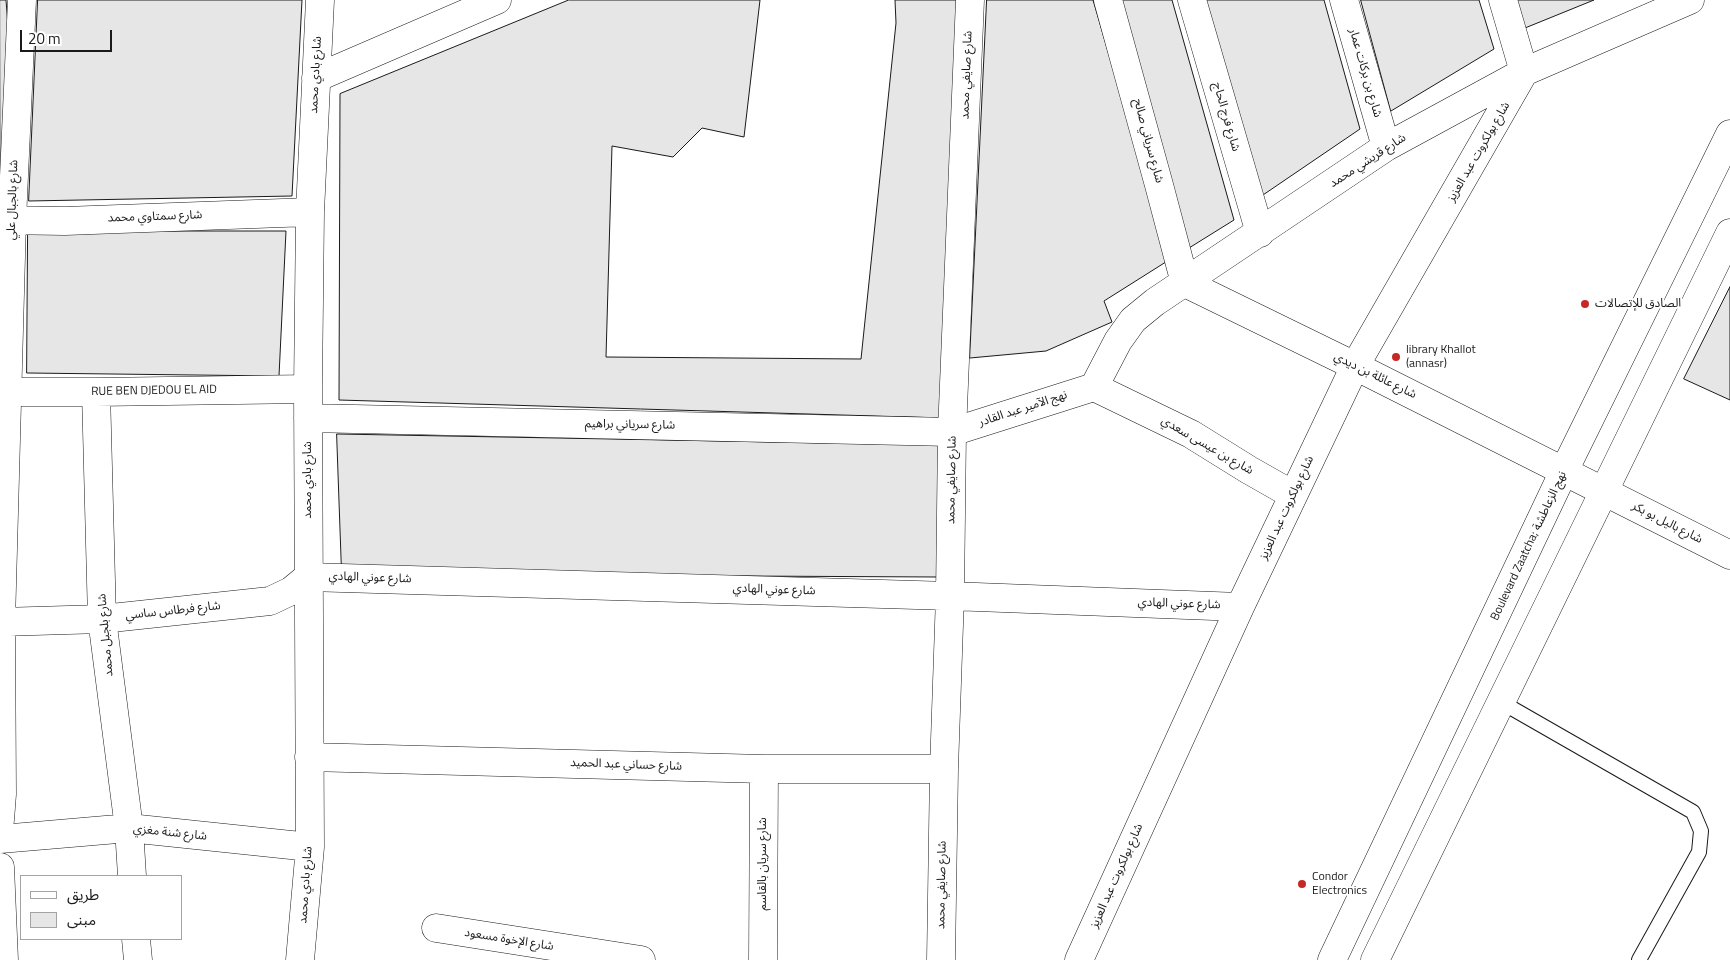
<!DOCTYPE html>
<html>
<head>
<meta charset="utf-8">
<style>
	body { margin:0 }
	#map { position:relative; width:1730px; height:960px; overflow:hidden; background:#fff; font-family:"Titillium Web","Noto Sans Arabic",sans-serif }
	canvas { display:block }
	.legend { position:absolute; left:20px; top:875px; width:162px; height:65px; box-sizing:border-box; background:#fff; border:1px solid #a3a3a3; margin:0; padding:6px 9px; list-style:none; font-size:15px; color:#1a1a1a }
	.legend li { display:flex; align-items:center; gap:10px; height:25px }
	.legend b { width:25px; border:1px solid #a3a3a3 }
	.scale { position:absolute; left:20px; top:30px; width:92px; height:22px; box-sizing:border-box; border:2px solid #1a1a1a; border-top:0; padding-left:6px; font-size:15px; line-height:18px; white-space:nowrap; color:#1a1a1a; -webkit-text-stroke:4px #fff; paint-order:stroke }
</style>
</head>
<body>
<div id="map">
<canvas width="1730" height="960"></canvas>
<ul class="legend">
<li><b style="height:6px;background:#fff"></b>طريق</li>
<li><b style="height:14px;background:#e6e6e6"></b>مبنى</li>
</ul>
<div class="scale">20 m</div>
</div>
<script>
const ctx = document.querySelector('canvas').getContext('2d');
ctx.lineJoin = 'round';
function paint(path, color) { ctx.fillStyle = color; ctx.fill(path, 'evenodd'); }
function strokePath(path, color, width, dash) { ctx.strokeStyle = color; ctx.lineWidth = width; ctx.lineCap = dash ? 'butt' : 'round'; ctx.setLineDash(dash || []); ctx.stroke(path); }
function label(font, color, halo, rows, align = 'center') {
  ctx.font = font + ' "Titillium Web","Noto Sans Arabic",sans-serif'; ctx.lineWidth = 4; ctx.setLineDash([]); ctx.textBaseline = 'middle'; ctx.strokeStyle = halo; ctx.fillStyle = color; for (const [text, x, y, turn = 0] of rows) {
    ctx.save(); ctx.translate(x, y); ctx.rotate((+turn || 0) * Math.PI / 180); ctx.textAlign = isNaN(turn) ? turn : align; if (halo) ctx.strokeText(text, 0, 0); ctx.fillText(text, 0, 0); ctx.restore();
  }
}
const building = new Path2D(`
	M 0,0 L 6,0 L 14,105 L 0,204 Z
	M 38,0 L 302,0 L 292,196 L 29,201 Z
	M 569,0 L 760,0 L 744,137 L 702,128 L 673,157 L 612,146 L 606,357 L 861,359 L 896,23 L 895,0 L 965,0 L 942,418 L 339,400 L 340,94 Z
	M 987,0 L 1093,0 L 1169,260 L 1104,301 L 1112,322 L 1046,351 L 970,358 Z
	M 1119,0 L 1172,0 L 1234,220 L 1189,248 Z
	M 1206,0 L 1324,0 L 1360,129 L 1260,197 Z
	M 1361,0 L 1479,0 L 1494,49 L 1391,111 Z
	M 1517,0 L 1594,0 L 1525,28 Z
	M 28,231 L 286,231 L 279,376 L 27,373 Z
	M 1730,287 L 1730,400 L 1684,379 Z
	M 337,434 L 940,445 L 938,577 L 342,574 Z`);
const lane = new Path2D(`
	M 1501,702 L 1693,812 L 1701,831 L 1699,852 L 1639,960`);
const street = new Path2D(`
	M 1108,0 L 1159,185 L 1185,283 L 1355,366 L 1730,555
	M 1192,0 L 1260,233
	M 1344,0 L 1386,147
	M 316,78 L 497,0
	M 0,220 L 65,221 L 310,212
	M 1094,387 L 1118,341 L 1133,320 L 1155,302 L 1386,147 L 1524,72 L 1690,0
	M 1094,387 L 1191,434 L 1249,470 L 1293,495
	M 0,392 L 96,392 L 308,389
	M 96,392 L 102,619 L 129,828 L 132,876
	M 308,418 L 952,432 L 1094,387
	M 0,622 L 102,619 L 270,601 L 291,591 L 308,577 L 950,596 L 1240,607
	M 309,757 L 764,769 L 944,769
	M 0,820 L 2,794 L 1,622 L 12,220 L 22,0
	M 0,839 L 129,828 L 310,847
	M 0,867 L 4,960
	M 436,928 L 641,960
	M 136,939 L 138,960
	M 300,960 L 310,847 L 308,389 L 310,212 L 320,0
	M 763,960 L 764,769
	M 941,960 L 944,769 L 950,596 L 952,432 L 970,0
	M 1079,960 L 1240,607 L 1355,366 L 1524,72 L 1503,0`);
const primary = new Path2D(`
	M 1332,960 L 1564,471 L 1730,134
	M 1375,960 L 1730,233`);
const markers = [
	[1585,304,5,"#c62828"],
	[1396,357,5,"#c62828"],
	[1302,884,5,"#c62828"]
];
const streetNames = [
	["شارع بن بركات عمار",1365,73,74],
	["شارع بادي محمد",316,75,-87],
	["شارع صايفي محمد",967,75,-88],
	["شارع فرج الحاج",1226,117,74],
	["شارع سرياني صالح",1148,141,75],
	["شارع بولكروت عبد العزيز",1479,152,-60],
	["شارع قريشي محمد",1368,161,-33],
	["شارع بالجبال علي",13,200,-88],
	["شارع سمتاوي محمد",155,217,-2],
	["شارع عائلة بن ديدي",1375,376,26],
	["RUE BEN DJEDOU EL AID",154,391,-1],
	["نهج الآمير عبد القادر",1023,409,-18],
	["شارع سرياني براهيم",630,425,1],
	["شارع بن عيسى سعدي",1207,446,30],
	["شارع بادي محمد",308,480,-90],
	["شارع صايفي محمد",952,480,-89],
	["شارع بولكروت عبد العزيز",1287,508,-65],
	["شارع باليل بو بكر",1667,523,27],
	["Boulevard Zaatcha; نهج الزعاطشة",1529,546,-65],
	["شارع عوني الهادي",370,578,2],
	["شارع عوني الهادي",774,590,2],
	["شارع عوني الهادي",1179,604,2],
	["شارع فرطاس ساسي",173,611,-6],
	["شارع بلجبل محمد",106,635,-95],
	["شارع حساني عبد الحميد",626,765,2],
	["شارع شنة مغزي",170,833,6],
	["شارع سريان بالقاسم",763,864,-90],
	["شارع بولكروت عبد العزيز",1117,876,-66],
	["شارع بادي محمد",306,885,-86],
	["شارع صايفي محمد",942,885,-89],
	["شارع الإخوة مسعود",509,940,9]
];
const poiNames = [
	["الصادق للإتصالات",1595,304],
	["library Khallot",1406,350],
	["(annasr)",1406,364],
	["Condor",1312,877],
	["Electronics",1312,891]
];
paint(building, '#e6e6e6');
strokePath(building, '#1a1a1a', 1);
strokePath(lane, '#1a1a1a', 16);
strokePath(street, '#1a1a1a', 29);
strokePath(primary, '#1a1a1a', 29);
strokePath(lane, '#fff', 14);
strokePath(street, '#fff', 28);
strokePath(primary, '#fff', 28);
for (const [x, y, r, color] of markers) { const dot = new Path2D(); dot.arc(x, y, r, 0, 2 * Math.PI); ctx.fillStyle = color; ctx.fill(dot); strokePath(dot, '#fff', 2); }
label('12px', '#1a1a1a', '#fff', streetNames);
label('12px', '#1a1a1a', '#fff', poiNames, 'left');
</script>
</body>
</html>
